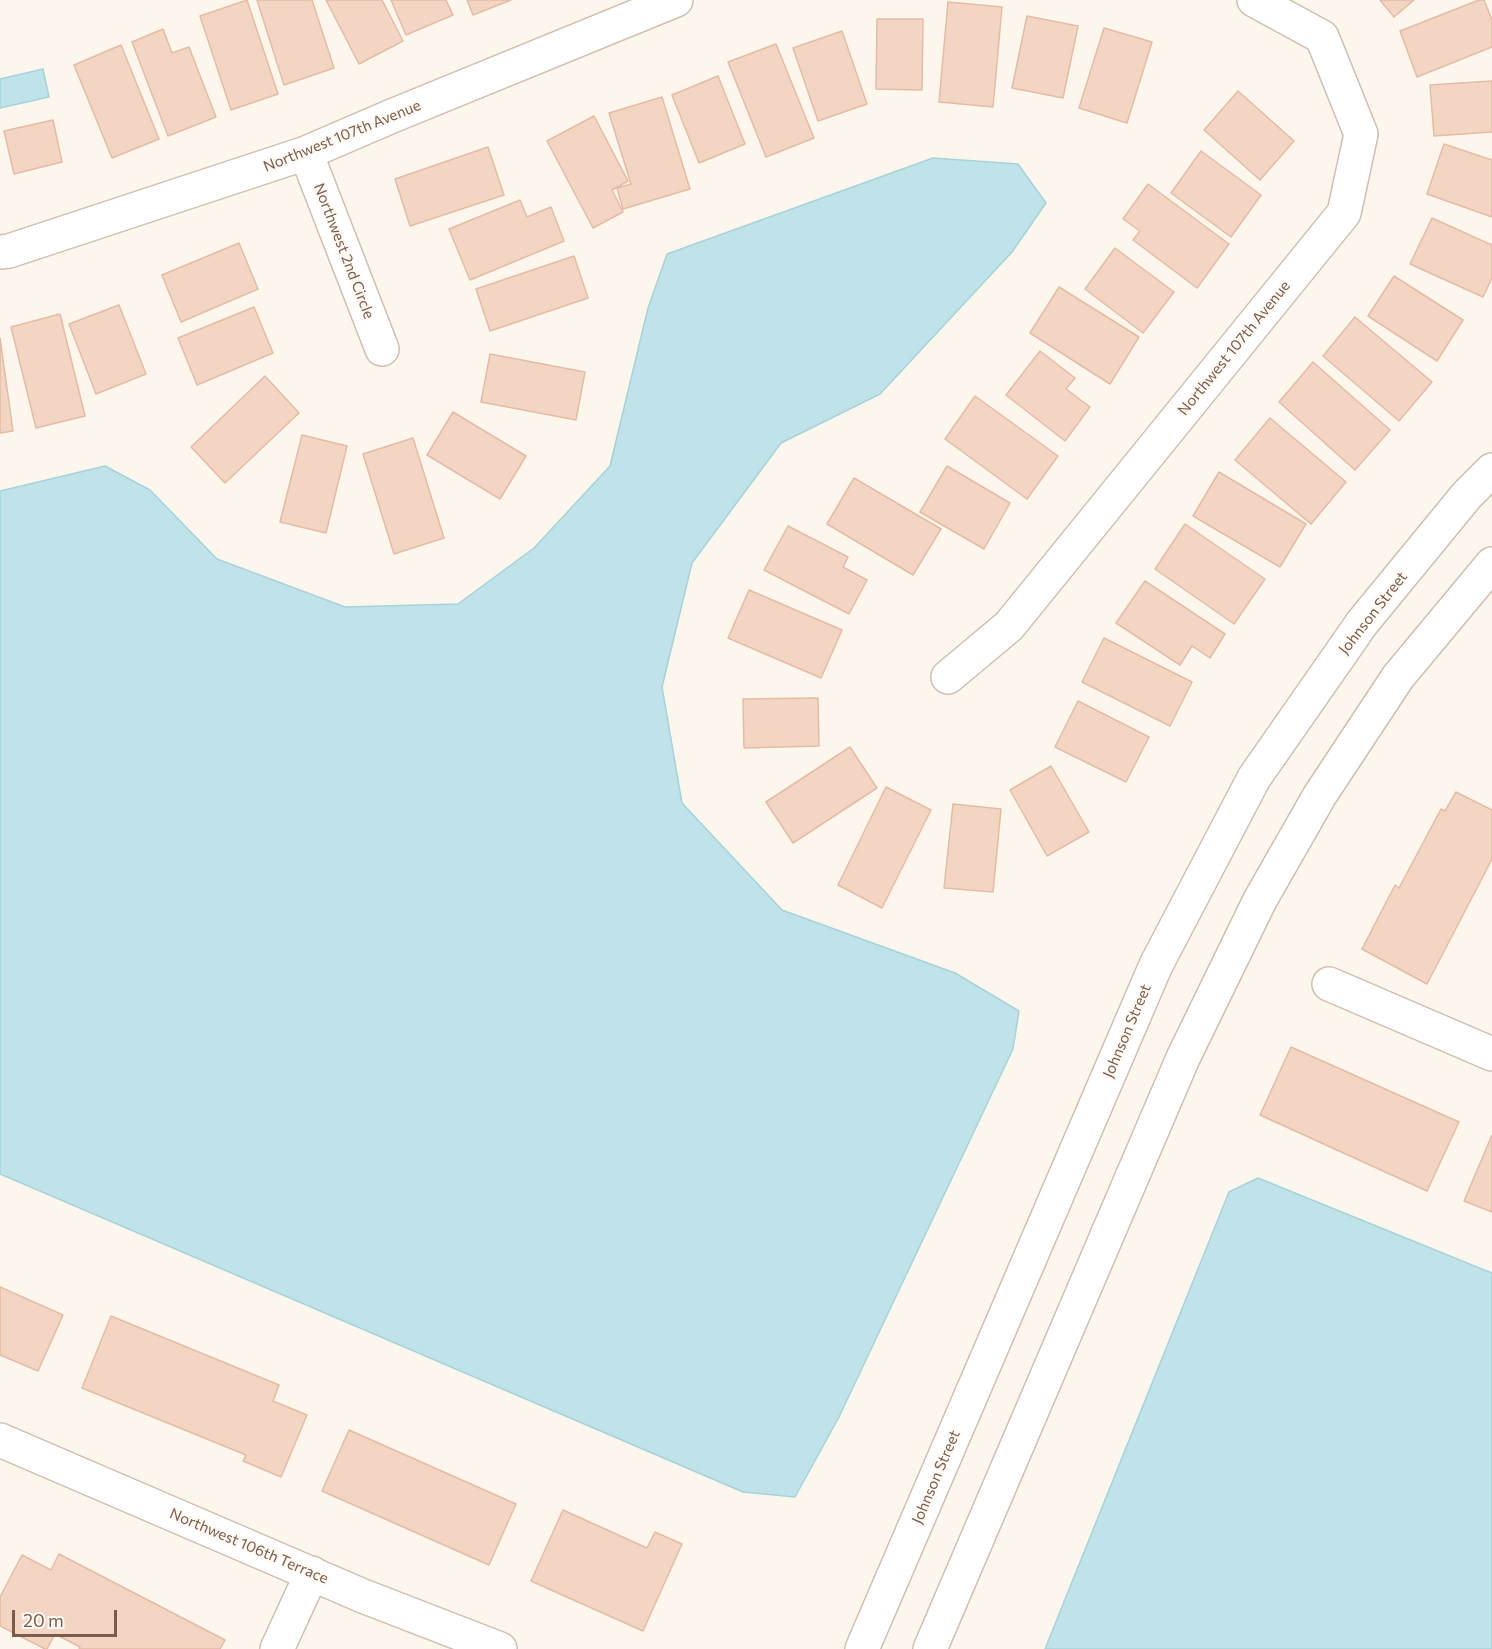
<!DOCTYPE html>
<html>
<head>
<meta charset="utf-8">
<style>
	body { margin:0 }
	#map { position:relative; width:1492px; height:1649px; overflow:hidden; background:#fdf6ec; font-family:Commissioner,sans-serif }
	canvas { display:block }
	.scale { position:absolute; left:12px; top:1610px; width:105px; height:27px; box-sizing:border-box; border:3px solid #7a5c4d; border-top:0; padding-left:8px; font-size:18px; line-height:21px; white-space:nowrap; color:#7a5c4d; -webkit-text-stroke:4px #fffaf3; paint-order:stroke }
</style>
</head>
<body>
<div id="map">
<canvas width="1492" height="1649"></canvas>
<div class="scale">20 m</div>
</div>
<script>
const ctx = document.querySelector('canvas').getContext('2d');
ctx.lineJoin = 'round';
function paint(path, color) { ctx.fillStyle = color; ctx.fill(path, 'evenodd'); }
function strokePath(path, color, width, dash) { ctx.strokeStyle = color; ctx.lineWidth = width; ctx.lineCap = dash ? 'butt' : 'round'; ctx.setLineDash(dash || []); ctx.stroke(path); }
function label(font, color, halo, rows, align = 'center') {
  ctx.font = font + ' Commissioner,sans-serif'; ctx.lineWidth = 4.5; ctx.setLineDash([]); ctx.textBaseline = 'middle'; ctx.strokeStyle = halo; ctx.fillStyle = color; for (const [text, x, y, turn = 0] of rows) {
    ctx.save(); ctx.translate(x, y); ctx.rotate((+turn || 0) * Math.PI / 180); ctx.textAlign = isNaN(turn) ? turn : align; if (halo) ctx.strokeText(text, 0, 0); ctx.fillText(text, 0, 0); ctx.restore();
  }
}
const water = new Path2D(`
	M 43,69 L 49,97 L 0,108 L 0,79 Z
	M 933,158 L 1018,164 L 1046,203 L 1012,252 L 880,394 L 781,443 L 692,563 L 662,687 L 682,803 L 782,910 L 955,973 L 1019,1011 L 1013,1049 L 839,1417 L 795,1497 L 743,1492 L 0,1174 L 0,491 L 105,466 L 150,490 L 217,559 L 345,607 L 458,604 L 534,548 L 610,466 L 648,308 L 667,254 Z
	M 1258,1178 L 1492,1273 L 1492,1649 L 1045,1649 L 1229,1192 Z`);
const building = new Path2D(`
	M 247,0 L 278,94 L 231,110 L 200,16 Z
	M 257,0 L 312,0 L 334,68 L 284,85 Z
	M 326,0 L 382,0 L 403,41 L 359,64 Z
	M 391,0 L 446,0 L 453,15 L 406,35 Z
	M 467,0 L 511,0 L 473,15 Z
	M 1380,0 L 1414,0 L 1394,17 Z
	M 1479,0 L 1484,0 L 1492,20 L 1492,47 L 1417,77 L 1400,31 Z
	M 948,2 L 1002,7 L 993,107 L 939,102 Z
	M 1027,16 L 1078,26 L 1063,98 L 1012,88 Z
	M 877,19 L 923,19 L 922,90 L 876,89 Z
	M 1104,28 L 1152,42 L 1127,123 L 1079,108 Z
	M 163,29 L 172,53 L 189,47 L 216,117 L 168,136 L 132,42 Z
	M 842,31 L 867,104 L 818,121 L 793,48 Z
	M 776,44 L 814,138 L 766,157 L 728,62 Z
	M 121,45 L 159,139 L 112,158 L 74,65 Z
	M 718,76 L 745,144 L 699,163 L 672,95 Z
	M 1492,81 L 1492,132 L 1434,136 L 1430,85 Z
	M 1238,91 L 1294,141 L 1260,180 L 1204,130 Z
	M 662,97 L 690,189 L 623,209 L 617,188 L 631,184 L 609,113 Z
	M 594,116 L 628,181 L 612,190 L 623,212 L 593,228 L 547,141 Z
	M 53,120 L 62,162 L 14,174 L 4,131 Z
	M 1444,144 L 1492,160 L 1492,217 L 1427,194 Z
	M 488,147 L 504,195 L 410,226 L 395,179 Z
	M 1201,151 L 1261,195 L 1231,237 L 1171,193 Z
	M 1148,184 L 1229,244 L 1197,288 L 1133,240 L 1140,231 L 1123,219 Z
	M 520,200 L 527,217 L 551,207 L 564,241 L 470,280 L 449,229 Z
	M 1432,218 L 1492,245 L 1492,278 L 1483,297 L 1410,264 Z
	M 239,243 L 258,289 L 181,322 L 162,275 Z
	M 1115,248 L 1174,292 L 1143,333 L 1085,289 Z
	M 574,256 L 588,298 L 490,331 L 476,289 Z
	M 1394,276 L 1463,320 L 1437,361 L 1368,316 Z
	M 1059,287 L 1139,337 L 1110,384 L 1030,333 Z
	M 119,305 L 146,374 L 96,394 L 69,324 Z
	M 254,307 L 273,353 L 197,385 L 178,338 Z
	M 60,314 L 85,416 L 36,428 L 11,327 Z
	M 1355,317 L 1432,382 L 1399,421 L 1323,356 Z
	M 0,338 L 13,431 L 0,433 Z
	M 1040,351 L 1075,378 L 1066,389 L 1090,407 L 1065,441 L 1006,395 Z
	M 490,354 L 585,372 L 576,420 L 481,402 Z
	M 1313,362 L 1390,430 L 1355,470 L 1279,402 Z
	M 265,376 L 299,413 L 225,483 L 191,447 Z
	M 975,396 L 1058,456 L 1027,499 L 945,439 Z
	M 453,412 L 526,456 L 500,499 L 427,455 Z
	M 1270,418 L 1346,482 L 1311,524 L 1235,460 Z
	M 302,435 L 347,446 L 326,533 L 280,522 Z
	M 413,438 L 444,538 L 394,554 L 363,454 Z
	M 947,466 L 1010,503 L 984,549 L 920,512 Z
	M 1219,472 L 1306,524 L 1280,567 L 1193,516 Z
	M 854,478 L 941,529 L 913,575 L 827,524 Z
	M 1185,524 L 1265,579 L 1234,624 L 1155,569 Z
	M 788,526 L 848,557 L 843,567 L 867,580 L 849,614 L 764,570 Z
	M 1145,581 L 1225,634 L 1210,658 L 1192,646 L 1180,665 L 1116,623 Z
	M 749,590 L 842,630 L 821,678 L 728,638 Z
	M 1104,638 L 1192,682 L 1170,726 L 1082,682 Z
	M 818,698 L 819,746 L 744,748 L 743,699 Z
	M 1078,701 L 1149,737 L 1126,782 L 1055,747 Z
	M 850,747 L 877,788 L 793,843 L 766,802 Z
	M 1051,766 L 1089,832 L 1047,856 L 1010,790 Z
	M 886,787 L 931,810 L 882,908 L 838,885 Z
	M 1456,792 L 1492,810 L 1492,859 L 1427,984 L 1362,949 L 1395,885 L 1399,888 L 1441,809 L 1445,811 Z
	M 953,804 L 1001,809 L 993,892 L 944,888 Z
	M 1291,1047 L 1459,1122 L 1427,1191 L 1260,1115 Z
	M 1492,1135 L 1492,1212 L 1464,1201 Z
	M 0,1287 L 63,1315 L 38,1371 L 0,1355 Z
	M 111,1316 L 279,1385 L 273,1401 L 307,1415 L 281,1477 L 243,1461 L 246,1455 L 82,1388 Z
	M 349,1430 L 516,1504 L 489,1565 L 322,1491 Z
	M 563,1510 L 647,1548 L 655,1532 L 682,1544 L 643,1631 L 531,1581 Z
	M 59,1554 L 225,1640 L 220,1649 L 79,1649 L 80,1647 L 55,1634 L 47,1649 L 45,1649 L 0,1626 L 0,1597 L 22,1555 L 51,1570 Z`);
const minor = new Path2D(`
	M 306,153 L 382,349
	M 0,252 L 9,251 L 306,153 L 392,116 L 676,0
	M 948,677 L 1009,626 L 1344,213 L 1361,134 L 1322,37 L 1254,0
	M 1329,984 L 1492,1054
	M 0,1440 L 363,1596 L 500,1649
	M 277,1649 L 312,1573
	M 862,1649 L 1156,965 L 1254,778 L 1362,623 L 1467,495 L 1492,470
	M 930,1649 L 1183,1058 L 1260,900 L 1320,795 L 1398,677 L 1492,564`);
const streetNames = [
	["Northwest 107th Avenue",342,136,-22],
	["Northwest 2nd Circle",344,251,69],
	["Northwest 107th Avenue",1234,348,-51],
	["Johnson Street",1373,613,-52],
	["Johnson Street",1127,1031,-67],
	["Johnson Street",936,1477,-67],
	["Northwest 106th Terrace",249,1546,23]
];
paint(water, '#bfe3e8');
strokePath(water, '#a5d3da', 1.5);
paint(building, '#f3d5c3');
strokePath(building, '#e6bba3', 1.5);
strokePath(minor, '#d1beb0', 36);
strokePath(minor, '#fff', 33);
label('15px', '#7a5c4d', '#fffaf3', streetNames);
</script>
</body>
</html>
